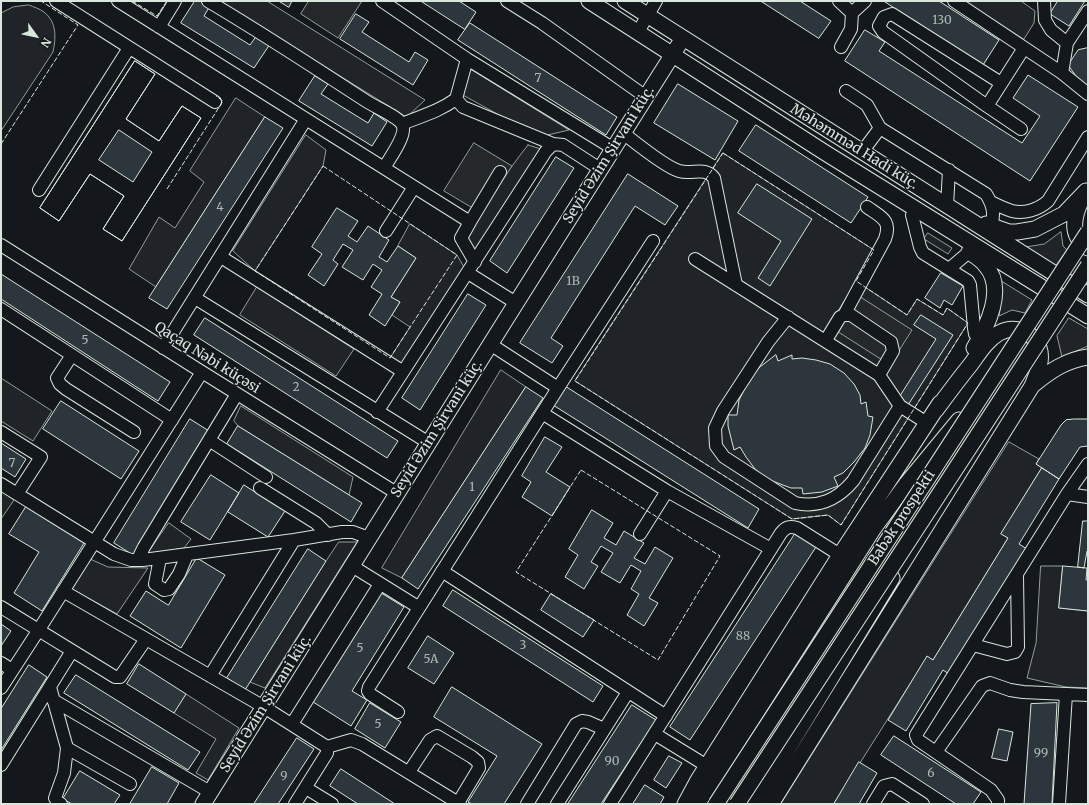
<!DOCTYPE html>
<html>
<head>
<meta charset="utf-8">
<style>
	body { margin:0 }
	#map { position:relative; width:1089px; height:805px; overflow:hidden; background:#14181c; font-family:Merriweather,serif }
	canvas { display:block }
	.frame { position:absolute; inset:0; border:2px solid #d8e6dc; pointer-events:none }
	.north { position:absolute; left:16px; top:16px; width:40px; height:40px; -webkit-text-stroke:3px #14181c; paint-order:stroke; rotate:123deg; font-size:11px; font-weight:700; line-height:16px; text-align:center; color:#d8e6dc }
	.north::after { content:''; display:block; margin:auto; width:14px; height:18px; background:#d8e6dc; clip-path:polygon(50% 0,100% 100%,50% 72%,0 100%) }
</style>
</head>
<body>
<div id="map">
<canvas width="1089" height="805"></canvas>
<div class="frame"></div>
<div class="north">N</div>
</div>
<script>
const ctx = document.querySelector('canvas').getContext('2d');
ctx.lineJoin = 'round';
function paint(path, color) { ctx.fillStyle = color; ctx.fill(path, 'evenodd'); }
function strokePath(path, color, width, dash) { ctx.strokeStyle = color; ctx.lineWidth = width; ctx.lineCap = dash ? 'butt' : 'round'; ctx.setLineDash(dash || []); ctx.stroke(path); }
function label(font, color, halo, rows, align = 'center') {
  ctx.font = font + ' Merriweather,serif'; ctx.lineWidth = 3; ctx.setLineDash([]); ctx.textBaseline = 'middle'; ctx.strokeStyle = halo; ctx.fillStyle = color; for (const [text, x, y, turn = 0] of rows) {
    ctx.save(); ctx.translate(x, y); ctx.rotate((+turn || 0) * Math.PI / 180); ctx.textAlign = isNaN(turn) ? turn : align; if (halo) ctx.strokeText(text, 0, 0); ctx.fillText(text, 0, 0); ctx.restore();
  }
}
const green = new Path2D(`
	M 219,1 L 267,1 L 425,100 L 407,117 Z
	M 965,1 L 1021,1 L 1035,11 L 1034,23 L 1024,39 Z
	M 29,5 C 34,7 40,9 44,12 C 57,22 56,38 53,52 L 1,131 L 1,13 L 13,7 Z
	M 467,67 L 569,130 L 539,137 L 461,94 Z
	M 236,98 L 265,117 L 156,287 L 129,269 L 159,217 L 175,228 L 204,182 L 190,171 Z
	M 306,135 L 326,150 L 323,166 L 255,271 L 233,251 Z
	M 528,145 L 541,149 L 474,253 L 467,237 C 485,205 505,174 528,145 Z
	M 723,153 L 874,250 L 856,281 L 907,315 L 917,299 L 943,315 L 947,308 L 968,323 L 841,525 L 828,515 L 792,519 L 575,381 Z
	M 410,224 L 457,255 L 465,269 L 401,365 L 390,358 L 410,327 L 392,315 L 400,302 L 391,297 L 416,258 L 398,246 Z
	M 1061,232 L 1063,246 L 1067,250 L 1054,268 L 1020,248 L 1044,244 Z
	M 928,233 L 952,248 L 948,254 L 924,239 Z
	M 998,279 L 1032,300 L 1025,313 L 1012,310 L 999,316 L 1002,294 Z
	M 257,287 L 354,349 L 336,376 L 240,315 Z
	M 1069,318 L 1088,329 L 1088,346 L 1062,357 L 1057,336 Z
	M 501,370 L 526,387 L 402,578 L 382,568 Z
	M 1,378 L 52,411 L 33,441 L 1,421 Z
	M 241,406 L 353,477 L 349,495 L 238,426 L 234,421 Z
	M 1009,442 L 1039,459 L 1036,464 L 1042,468 L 1002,533 L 1008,538 L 933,660 L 927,657 L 834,804 L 781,804 Z
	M 1,491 L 14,500 L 1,519 Z
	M 169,523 L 191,539 L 184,548 L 147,554 Z
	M 339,542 L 357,542 L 265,688 L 250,682 L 326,561 Z
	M 90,559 L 108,567 L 148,568 L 117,614 L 72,589 Z
	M 1041,566 L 1063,566 L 1059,608 L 1088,611 L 1088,688 L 1066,687 L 1027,678 L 1036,643 Z
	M 186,694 L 239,728 L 208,780 L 196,773 L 216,739 L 174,713 Z`);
const parking = new Path2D(`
	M 309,1 L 362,1 L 338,38 L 301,14 Z
	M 474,143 L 512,166 L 481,213 L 444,191 Z
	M 851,291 L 912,330 L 890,365 L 829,326 Z`);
const building = new Path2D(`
	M 195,1 L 203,1 L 210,6 L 204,16 L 250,45 L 257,35 L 270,44 L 254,68 L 181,23 Z
	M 279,1 L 292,1 L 289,7 Z
	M 421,1 L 459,1 L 476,12 L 465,29 Z
	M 761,1 L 800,1 L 831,21 L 819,38 Z
	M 884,1 L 939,1 L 999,40 L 983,65 Z
	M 1058,1 L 1085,1 L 1069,26 L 1050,14 Z
	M 356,14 L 369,22 L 362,32 L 409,62 L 415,52 L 428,60 L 413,85 L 340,39 Z
	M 470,23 L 617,117 L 606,135 L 458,40 Z
	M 865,30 L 885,42 L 879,51 L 1022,143 L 1040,116 L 1013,98 L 1028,75 L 1078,107 L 1030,181 L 845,61 Z
	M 1088,48 L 1088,87 L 1081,83 L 1068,65 L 1078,50 Z
	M 135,61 L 155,74 L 126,119 L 159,141 L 182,106 L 201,118 L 122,241 L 103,229 L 124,196 L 90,174 L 59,221 L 40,208 ZM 119,130 L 152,152 L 133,182 L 99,160 Z
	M 135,61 L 155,74 L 126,119 L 159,141 L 182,106 L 201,118 L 122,241 L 103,229 L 124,196 L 90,174 L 59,221 L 40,208 Z
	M 315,76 L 328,84 L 321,94 L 368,123 L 374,113 L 387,122 L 372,146 L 299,101 Z
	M 678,84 L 738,121 L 715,160 L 654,123 Z
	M 265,117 L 283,128 L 167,309 L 149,298 Z
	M 756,125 L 868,197 L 851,223 L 739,151 Z
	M 556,157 L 574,168 L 507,273 L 490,261 Z
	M 628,174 L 678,206 L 665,225 L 635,206 L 551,338 L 563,346 L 552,363 L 520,343 Z
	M 757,184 L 812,219 L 770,286 L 758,278 L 781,241 L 738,213 Z
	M 337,208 L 358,221 L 348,236 L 357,242 L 368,226 L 389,240 L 379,257 L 387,262 L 398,246 L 416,258 L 391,297 L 400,302 L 385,326 L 369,315 L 382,294 L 371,287 L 382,270 L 373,264 L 363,280 L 342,267 L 353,250 L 343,244 L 333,260 L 338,264 L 324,286 L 308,275 L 322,254 L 312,247 Z
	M 941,273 L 963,286 L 952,305 L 944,300 L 940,308 L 925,298 Z
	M 1,274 L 170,382 L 158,401 L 1,299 Z
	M 468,294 L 486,305 L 420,410 L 402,398 Z
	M 921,315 L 953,335 L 908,405 L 898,399 L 936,339 L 914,325 Z
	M 205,318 L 398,441 L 387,458 L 194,335 Z
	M 776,355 L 778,361 L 792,355 L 792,359 L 802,358 L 816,360 L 830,364 L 844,373 L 854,384 L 860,395 L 861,404 L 866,402 L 868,416 L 873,417 L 870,435 L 865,448 L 854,462 L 843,473 L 834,477 L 838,486 L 822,492 L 803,494 L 802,488 L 791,488 L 767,479 L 755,469 L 746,457 L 740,447 L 734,450 L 728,426 L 728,415 L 737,415 L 739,400 L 751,376 L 760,367 Z
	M 565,386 L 759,509 L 748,528 L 553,405 Z
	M 526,387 L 543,398 L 418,589 L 402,578 Z
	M 61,401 L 139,451 L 121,479 L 43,429 Z
	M 190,419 L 209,431 L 133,555 L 114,543 Z
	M 1074,419 L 1088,419 L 1088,446 L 1080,447 L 1059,479 L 1036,464 L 1061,425 L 1066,420 Z
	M 238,426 L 362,503 L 351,522 L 227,444 Z
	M 545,437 L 562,447 L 546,472 L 570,487 L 552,516 L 522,497 L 531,482 L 522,476 Z
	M 1,443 L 26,459 L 15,477 L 1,468 Z
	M 1042,468 L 1059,479 L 1019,544 L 1027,549 L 949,674 L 943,670 L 906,731 L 888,720 L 927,656 L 933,660 L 1008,538 L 1001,534 Z
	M 211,475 L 239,493 L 210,540 L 181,522 Z
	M 244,485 L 285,511 L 268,537 L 228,512 Z
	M 26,507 L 84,543 L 42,611 L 14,593 L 39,552 L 9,534 Z
	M 592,510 L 613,523 L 604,538 L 616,545 L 624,531 L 644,543 L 634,558 L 645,564 L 655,547 L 673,558 L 649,598 L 658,603 L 644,626 L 627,615 L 639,594 L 631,589 L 641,571 L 631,565 L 620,583 L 601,572 L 613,553 L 601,546 L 591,562 L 598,566 L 584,589 L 565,577 L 578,555 L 569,549 Z
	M 1083,521 L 1088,521 L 1088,551 L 1087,551 L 1084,568 L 1078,567 Z
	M 795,534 L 816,547 L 690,740 L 670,727 Z
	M 308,549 L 326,561 L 245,690 L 227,678 Z
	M 197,558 L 225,575 L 181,648 L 130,616 L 146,591 L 168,605 Z
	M 1063,566 L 1087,568 L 1086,580 L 1088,580 L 1088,611 L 1059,608 Z
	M 453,590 L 603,686 L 593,702 L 443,606 Z
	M 378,591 L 404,607 L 352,691 L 367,700 L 351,726 L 310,700 Z
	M 551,594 L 594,620 L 583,637 L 541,610 Z
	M 1,624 L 11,631 L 1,646 Z
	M 428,636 L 454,653 L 434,684 L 408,668 Z
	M 139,664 L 186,694 L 174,713 L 127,684 Z
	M 29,665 L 47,677 L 1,750 L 1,709 Z
	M 76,675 L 200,752 L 188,770 L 64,693 Z
	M 452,687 L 542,744 L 504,804 L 472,804 L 468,802 L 497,756 L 434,717 Z
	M 370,703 L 401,722 L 385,748 L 355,729 Z
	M 1057,703 L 1052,804 L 1024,804 L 1031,704 Z
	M 632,705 L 656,720 L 601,804 L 568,804 Z
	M 999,729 L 1013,732 L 1007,761 L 992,758 Z
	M 894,736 L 981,792 L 973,804 L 956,804 L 881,755 Z
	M 297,738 L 314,749 L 278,804 L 254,804 Z
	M 669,756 L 682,763 L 666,788 L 654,780 Z
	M 859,762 L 877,773 L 859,804 L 834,804 Z
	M 152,767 L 179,783 L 167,804 L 130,804 Z
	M 341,769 L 395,804 L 358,804 L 330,786 Z
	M 80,771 L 120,795 L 114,804 L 72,804 L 63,799 Z
	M 645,785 L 664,797 L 660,804 L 633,804 Z`);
const minor = new Path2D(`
	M 56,1 L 215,102
	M 118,1 L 470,222 L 461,238 L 475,262
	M 208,1 C 262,33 314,67 366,101 C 375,107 397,116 402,124 C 408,134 389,159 384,168
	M 382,1 L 467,59 L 614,149
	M 507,1 L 542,23 L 646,97
	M 839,1 L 852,13
	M 954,1 L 1062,73
	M 1044,1 L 1045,20 L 1051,30 L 1067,43 L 1062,73 L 1088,94
	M 159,27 L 175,1
	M 638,32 L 656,1
	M 1067,43 L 1088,11
	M 841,47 L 851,29 L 852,13 L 865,1
	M 467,59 L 456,99 L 463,107 L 553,144
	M 1001,83 L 892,14 L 884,17 L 879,26 L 883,32 L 987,106 L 1021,129
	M 846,91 L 867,105 L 880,128 L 986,194 C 993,205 995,214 991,226
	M 987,106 L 1024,48
	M 402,124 C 421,116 438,112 456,99
	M 623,133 C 636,143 665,167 679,171 C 692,175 705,166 714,178 L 736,285
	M 862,152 L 880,128
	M 39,190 L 129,48
	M 991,202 C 997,205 1005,209 1012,211 C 1024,214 1038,210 1048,201 L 1088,137
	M 947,206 L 949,170
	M 912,215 L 920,247 L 923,253 L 968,281 L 970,285 L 974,328 L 975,334 L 979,339
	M 470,222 L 500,172
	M 386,231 L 414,187
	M 1,245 L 202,372 L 398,494
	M 221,257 L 402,371
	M 695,259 L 879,375 L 900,406 L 927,423
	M 949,269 L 969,252
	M 468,273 L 516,303
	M 195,298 L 429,443
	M 1,309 L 172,420
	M 844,315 L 885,239 C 892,220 881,217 867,207
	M 788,317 L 768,342 L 723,411 L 715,428 L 716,446 L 724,457 L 795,503 C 819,508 837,500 853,481 L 900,406
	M 826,340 L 840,317 L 844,315 L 851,315 L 891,342 L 893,351 L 879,375
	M 490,344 L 558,388
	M 163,348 L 306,119
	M 72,355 L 57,378 L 60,384 L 66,389 L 134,432
	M 377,412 L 546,151 L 553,144 L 563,145 L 600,169
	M 542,413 L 667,491 L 771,549
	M 1,432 L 41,457 L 17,494
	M 209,440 L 266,477
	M 1,484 L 114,554 L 131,560 L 143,560 L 294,540 L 342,532 L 353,532 L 369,538
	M 260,488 L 316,523 L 328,535
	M 1067,494 L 1088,497
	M 640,534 L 667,491
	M 160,558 L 155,584 L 164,590 L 169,589 L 179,574 L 187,555
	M 140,560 L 140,555 L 144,547 L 237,394
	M 352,566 L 418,607
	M 442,571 L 666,716
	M 63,591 L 264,707 L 327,747 L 327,753 L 295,804
	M 1,607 L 115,677 L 120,677 L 146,639
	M 973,645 L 1007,654 L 1015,652 L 1018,647 L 1017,574
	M 1,663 L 12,670
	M 210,676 L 294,540
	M 50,687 L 67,748 L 130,784
	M 1,688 L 38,631 L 202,372
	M 53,700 L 210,792
	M 398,712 L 370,694 L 368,691 L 369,687 L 558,388 L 653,241
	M 292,724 L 380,584
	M 655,734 L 707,766
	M 327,747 L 351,740 L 362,744 L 460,804
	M 936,752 L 982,686 L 990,683 L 1010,690 L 1023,692 L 1088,695
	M 1,765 L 72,651
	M 409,772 L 430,740 L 437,736 L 472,757 L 478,762 L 479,768 L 458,803
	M 306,788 L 332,804
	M 61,804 L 58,802 L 55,798 L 64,773 L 67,748
	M 527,804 L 576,724 L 582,721 L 588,722 L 604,729
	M 557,804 L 628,692
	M 610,804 L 781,533 C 786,527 789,526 797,528 L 840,555
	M 873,804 L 884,786 L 892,784 L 923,804
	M 998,804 L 998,800 L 991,790 L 918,740 L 916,735 L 1067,494 L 1088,464
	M 1059,804 L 1066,694`);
const major = new Path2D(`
	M 589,1 L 824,152 L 1088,316
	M 625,1 L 1088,295
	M 1081,201 C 1073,218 1070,236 1088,248
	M 986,224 L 1009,232 L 1017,232 L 1035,229 L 1064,214 L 1086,191
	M 969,252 C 975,256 982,260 986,266 C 1006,289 987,327 974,348
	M 1033,385 C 1050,371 1066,360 1088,357
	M 203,804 C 364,550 521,292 683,38
	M 685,804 L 698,780 L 840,555 L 940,403
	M 697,804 L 709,787 L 874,528 L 907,483 L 959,420
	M 754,804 L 892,578
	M 771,804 C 859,665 945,525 1032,386 C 1038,371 1046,355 1035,340 C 1027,329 1011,326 999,333 C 987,340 979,353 971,364 C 959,379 947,395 936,410`);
const majorBridge = new Path2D(`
	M 716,804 L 1088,232
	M 737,804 L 1088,266`);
const fence = new Path2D(`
	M 132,1 L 157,16 L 167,1
	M 1,144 L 78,25 L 41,1
	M 723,153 L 874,250 L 856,281 L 907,315 L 917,299 L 943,315 L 947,308 L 968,323 L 841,525 L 828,515 L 792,519 L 575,381 Z
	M 323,166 L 457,255 L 390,358 L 255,271 Z
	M 167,189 L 223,101 L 216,96
	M 581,470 L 720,556 L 658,660 L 516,572 Z`);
const numberNames = [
	["130",942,21],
	["7",538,79],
	["4",220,208],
	["1B",573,282],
	["5",85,341],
	["2",296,388],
	["7",12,464],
	["1",472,488],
	["88",743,637],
	["3",523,646],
	["5",360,649],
	["5A",431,660],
	["5",378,725],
	["99",1041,754],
	["90",612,762],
	["6",931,774],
	["9",284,777]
];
const streetNames = [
	["Məhəmməd Hadi küç.",854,147,32],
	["Seyid Əzim Şirvani küç.",609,155,-58],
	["Qaçaq Nəbi küçəsi",207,358,32],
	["Seyid Əzim Şirvani küç.",437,429,-58],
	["Babək prospekti",902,518,-57],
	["Seyid Əzim Şirvani küç.",266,704,-58]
];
paint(green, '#202428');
strokePath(green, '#939e99', 1);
paint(parking, '#24282b');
strokePath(parking, '#939e99', 1);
paint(building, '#2c363c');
strokePath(building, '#d8e6dc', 1);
strokePath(minor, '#d8e6dc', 14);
strokePath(major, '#d8e6dc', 17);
strokePath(minor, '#14181c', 12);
strokePath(major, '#14181c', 15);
strokePath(majorBridge, '#d8e6dc', 17, []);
strokePath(majorBridge, '#14181c', 15);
strokePath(fence, '#d8e6dc', 1, [5, 2]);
label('12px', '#adbab4', null, numberNames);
label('14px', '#d8e6dc', '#14181c', streetNames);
</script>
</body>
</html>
